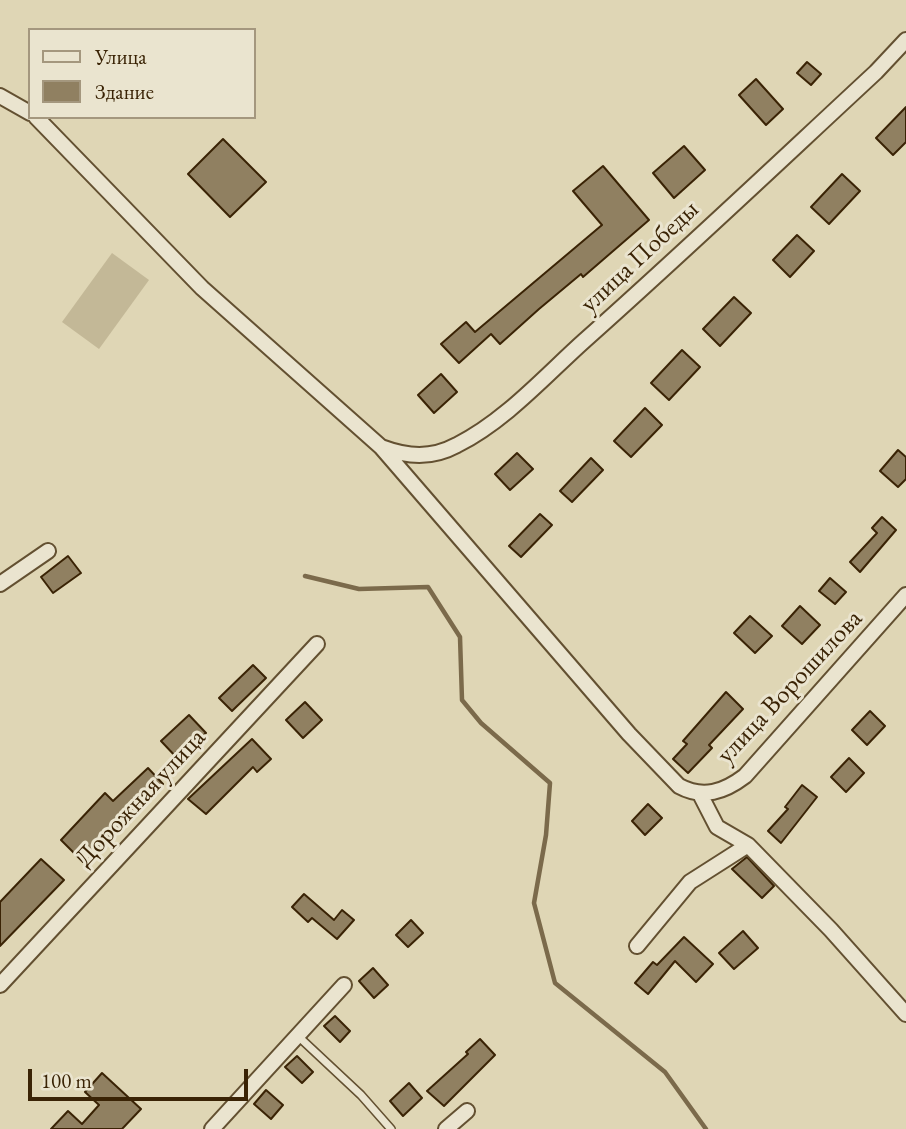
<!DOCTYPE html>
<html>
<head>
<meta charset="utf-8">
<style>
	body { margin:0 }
	#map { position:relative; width:906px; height:1129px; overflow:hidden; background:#dfd6b5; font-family:"EB Garamond",serif }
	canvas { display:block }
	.legend { position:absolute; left:28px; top:28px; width:228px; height:91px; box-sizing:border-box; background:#eae4cf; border:2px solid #a4977e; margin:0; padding:9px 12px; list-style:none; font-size:21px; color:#3a2305 }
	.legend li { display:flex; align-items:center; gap:14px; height:35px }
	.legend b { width:35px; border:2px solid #a4977e }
	.scale { position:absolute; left:28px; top:1069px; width:220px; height:32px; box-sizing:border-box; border:4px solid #3a2305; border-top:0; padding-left:9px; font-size:21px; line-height:24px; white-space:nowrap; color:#3a2305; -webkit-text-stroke:5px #eae4cf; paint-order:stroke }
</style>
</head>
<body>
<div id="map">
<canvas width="906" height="1129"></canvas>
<ul class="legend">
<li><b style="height:9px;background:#eae4cf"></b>Улица</li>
<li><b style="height:19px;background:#908061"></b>Здание</li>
</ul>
<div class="scale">100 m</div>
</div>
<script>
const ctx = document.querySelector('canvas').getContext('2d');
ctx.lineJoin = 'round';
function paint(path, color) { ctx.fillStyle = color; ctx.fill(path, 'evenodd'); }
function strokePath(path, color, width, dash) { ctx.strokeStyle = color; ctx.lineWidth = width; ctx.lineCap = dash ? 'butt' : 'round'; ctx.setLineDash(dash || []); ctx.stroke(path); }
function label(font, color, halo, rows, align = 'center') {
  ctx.font = font + ' "EB Garamond",serif'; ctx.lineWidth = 6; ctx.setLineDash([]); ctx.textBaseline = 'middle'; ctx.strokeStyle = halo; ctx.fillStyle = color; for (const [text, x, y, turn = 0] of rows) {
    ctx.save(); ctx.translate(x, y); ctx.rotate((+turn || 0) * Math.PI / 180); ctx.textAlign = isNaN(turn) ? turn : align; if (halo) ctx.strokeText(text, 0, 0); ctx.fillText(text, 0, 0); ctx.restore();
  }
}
const green = new Path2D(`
	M 112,253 L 149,280 L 99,349 L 62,322 Z`);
const stream = new Path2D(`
	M 305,576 L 359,589 L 428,587 L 460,637 L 462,700 L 481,723 L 550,783 L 546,835 L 534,903 L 555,983 L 665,1072 L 706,1129`);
const building = new Path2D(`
	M 807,62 L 821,74 L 811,85 L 797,73 Z
	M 756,79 L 783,109 L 766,125 L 739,95 Z
	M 906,107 L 906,142 L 893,155 L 876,138 Z
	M 223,139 L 266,182 L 230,217 L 188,174 Z
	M 684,146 L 705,170 L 674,198 L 653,173 Z
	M 603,166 L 649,220 L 583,277 L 581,274 L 539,309 L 500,344 L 491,334 L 459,363 L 441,344 L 466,322 L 475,332 L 602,225 L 573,191 Z
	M 842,174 L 860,191 L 829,224 L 811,207 Z
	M 797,235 L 814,251 L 790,277 L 773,260 Z
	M 734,297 L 751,313 L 720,346 L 703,329 Z
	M 682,350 L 700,367 L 669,400 L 651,383 Z
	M 441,374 L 457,392 L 434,413 L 418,395 Z
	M 645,408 L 662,425 L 631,457 L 614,441 Z
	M 898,450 L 906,457 L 906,479 L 898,487 L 880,471 Z
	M 517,453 L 533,469 L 510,490 L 495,474 Z
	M 591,458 L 603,470 L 572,502 L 560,491 Z
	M 540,514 L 552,525 L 521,557 L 509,546 Z
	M 882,517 L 896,530 L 860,572 L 850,562 L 877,533 L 872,528 Z
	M 68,556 L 81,573 L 53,593 L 41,577 Z
	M 830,578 L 846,592 L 835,604 L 819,591 Z
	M 800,606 L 820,625 L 802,644 L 782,626 Z
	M 750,616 L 772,636 L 755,653 L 734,633 Z
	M 253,665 L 266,678 L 232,711 L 219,698 Z
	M 726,692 L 743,709 L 709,745 L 712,748 L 688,773 L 673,759 L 687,744 L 683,741 Z
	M 305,702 L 322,720 L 303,738 L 286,720 Z
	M 870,711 L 885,726 L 867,745 L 852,730 Z
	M 189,715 L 206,733 L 178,759 L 161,741 Z
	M 252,739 L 271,759 L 257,772 L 253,767 L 206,814 L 188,799 Z
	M 849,758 L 864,773 L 846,792 L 831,777 Z
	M 148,768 L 163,784 L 83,862 L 61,840 L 105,793 L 113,801 Z
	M 802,785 L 817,797 L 781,843 L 768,831 L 788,809 L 785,807 Z
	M 648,804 L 662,818 L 645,835 L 632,821 Z
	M 747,857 L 774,886 L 762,898 L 732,869 Z
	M 41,859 L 64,880 L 0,946 L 0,902 Z
	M 304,894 L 334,920 L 342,910 L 354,920 L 337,939 L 312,918 L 308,922 L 292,907 Z
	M 411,920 L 423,933 L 408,947 L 396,935 Z
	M 743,931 L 758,948 L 734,969 L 719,953 Z
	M 684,937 L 713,964 L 696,982 L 675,961 L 648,994 L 635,983 L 653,962 L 657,965 Z
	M 373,968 L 388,985 L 374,998 L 359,981 Z
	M 335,1016 L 350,1031 L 340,1042 L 324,1026 Z
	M 480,1039 L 495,1055 L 444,1106 L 427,1091 L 468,1054 L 466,1052 Z
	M 297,1056 L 313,1072 L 302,1083 L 285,1067 Z
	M 102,1073 L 141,1109 L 122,1129 L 51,1129 L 68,1111 L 82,1124 L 99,1105 L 85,1092 Z
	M 409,1083 L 422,1098 L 403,1116 L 390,1101 Z
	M 266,1090 L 283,1105 L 271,1119 L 254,1104 Z`);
const lane = new Path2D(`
	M 299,1037 L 361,1095 L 391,1129`);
const street = new Path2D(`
	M 0,96 L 30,113
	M 36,117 L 202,288 L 381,447 L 629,734 L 679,786 C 703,799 724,792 745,776 L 906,595
	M 381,447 C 408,457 431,459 457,445 C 505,421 545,376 584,341 C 683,253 779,162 876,72 L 906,40
	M 0,584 L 48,551
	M 700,794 L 717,827 L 748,845 L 831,930 L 906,1014
	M 637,946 L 690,882 L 748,845
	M 0,985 L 317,644
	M 212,1129 L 344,985
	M 446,1129 L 467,1111`);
const streetNames = [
	["улица Победы",640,257,-43],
	["улица Ворошилова",790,687,-47],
	["Дорожная улица",141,798,-47]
];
paint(green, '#c3b897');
strokePath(stream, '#7b6a4b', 4.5);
paint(building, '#908061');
strokePath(building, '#3a2305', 2);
strokePath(lane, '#635031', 10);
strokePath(street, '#635031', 18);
strokePath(lane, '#eae4cf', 7);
strokePath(street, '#eae4cf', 14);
label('26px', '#3a2305', '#eae4cf', streetNames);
</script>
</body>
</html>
